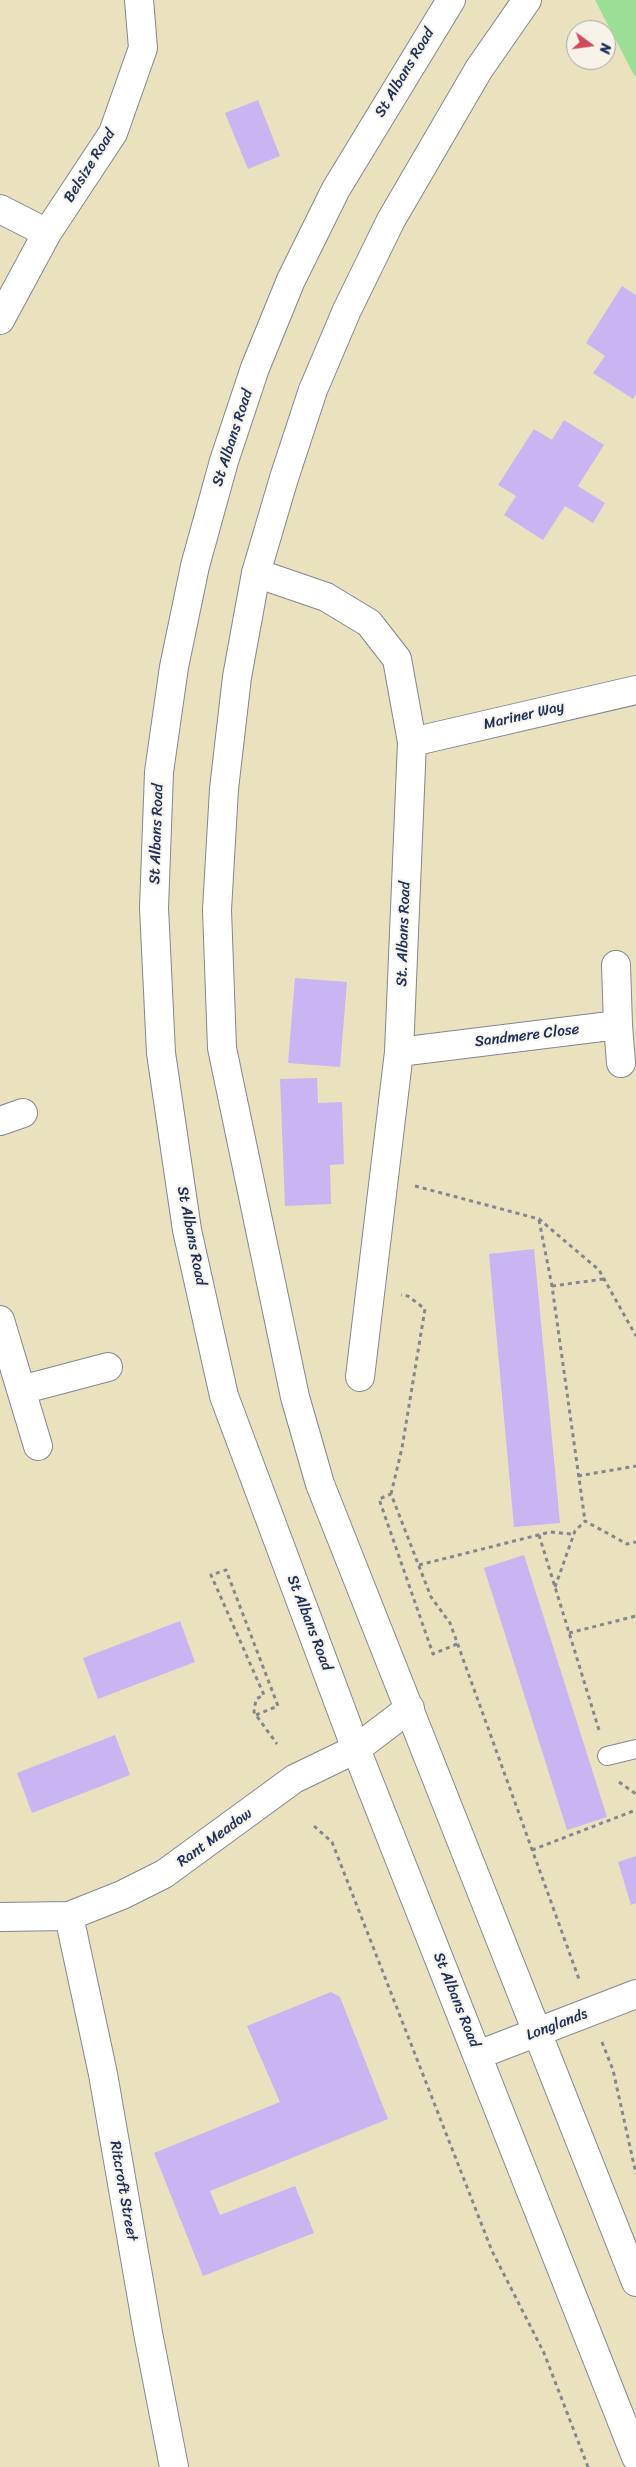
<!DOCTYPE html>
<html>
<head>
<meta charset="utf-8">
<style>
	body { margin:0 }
	#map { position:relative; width:636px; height:2467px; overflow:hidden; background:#eae1bf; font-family:Sriracha,sans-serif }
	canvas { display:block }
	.north { position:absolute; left:566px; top:20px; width:50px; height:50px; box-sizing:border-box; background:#f7f3e8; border:1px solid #9fa5b1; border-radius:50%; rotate:104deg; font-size:14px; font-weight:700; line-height:20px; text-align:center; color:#1b2f5e }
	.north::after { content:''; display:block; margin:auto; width:18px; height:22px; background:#d1495b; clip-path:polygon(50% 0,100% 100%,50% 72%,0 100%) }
</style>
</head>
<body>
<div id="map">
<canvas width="636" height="2467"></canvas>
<div class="north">N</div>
</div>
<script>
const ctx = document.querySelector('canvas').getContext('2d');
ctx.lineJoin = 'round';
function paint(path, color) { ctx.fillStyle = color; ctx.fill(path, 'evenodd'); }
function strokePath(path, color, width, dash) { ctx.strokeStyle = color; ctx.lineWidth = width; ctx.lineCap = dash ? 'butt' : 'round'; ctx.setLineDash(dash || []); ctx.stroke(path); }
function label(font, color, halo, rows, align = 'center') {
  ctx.font = font + ' Sriracha,sans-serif'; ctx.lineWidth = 4; ctx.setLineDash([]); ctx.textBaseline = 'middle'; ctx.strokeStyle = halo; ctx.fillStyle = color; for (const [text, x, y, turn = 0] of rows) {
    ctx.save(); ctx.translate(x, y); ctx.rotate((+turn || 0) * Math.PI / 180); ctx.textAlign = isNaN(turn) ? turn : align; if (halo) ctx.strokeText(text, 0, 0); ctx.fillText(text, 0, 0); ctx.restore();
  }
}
const green = new Path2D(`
	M 595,0 L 636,0 L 636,76 L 634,75 Z`);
const building = new Path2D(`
	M 258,100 L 280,156 L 248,169 L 225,113 Z
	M 622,286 L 636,295 L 636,394 L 633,399 L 593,373 L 605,356 L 586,343 Z
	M 564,420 L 604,445 L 578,486 L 605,503 L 593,523 L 565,506 L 543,540 L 504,515 L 516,496 L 498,485 L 534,429 L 552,440 Z
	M 295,978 L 347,982 L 340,1067 L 288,1063 Z
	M 317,1078 L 318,1103 L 342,1102 L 344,1164 L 330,1165 L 331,1204 L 285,1206 L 280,1079 Z
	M 534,1249 L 560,1523 L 514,1527 L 489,1254 Z
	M 524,1555 L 607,1817 L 567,1830 L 484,1568 Z
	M 180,1621 L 195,1662 L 98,1699 L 83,1658 Z
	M 115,1735 L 130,1775 L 32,1813 L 17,1773 Z
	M 636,1856 L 636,1903 L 631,1905 L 618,1862 Z
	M 331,1992 L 340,1997 L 388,2119 L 210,2191 L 220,2215 L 295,2186 L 314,2233 L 203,2276 L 154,2153 L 280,2102 L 247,2026 Z`);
const path = new Path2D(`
	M 415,1186 L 539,1219 L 599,1270 L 636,1336
	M 539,1220 L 552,1286 L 585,1521
	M 552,1286 L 604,1279
	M 578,1476 L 636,1466
	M 391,1494 L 402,1448 L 425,1309 L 408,1296 L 401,1295
	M 539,1535 L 599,1730
	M 419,1565 L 550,1532 L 572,1534
	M 555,1587 L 575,1531 L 585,1521 L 627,1544 L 636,1542
	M 569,1633 L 636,1616
	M 457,1644 L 433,1654 L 379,1499 L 391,1494 L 431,1597 L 450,1623 L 580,1982
	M 256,1715 L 278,1706 L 226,1570 L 211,1575 L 264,1695 L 256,1699 L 254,1712 L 256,1715 L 277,1744
	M 619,1782 L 636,1794
	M 314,1826 L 332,1842 L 492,2251 L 544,2353 L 588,2467
	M 532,1850 L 636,1810
	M 602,2042 L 613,2070 L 636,2174`);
const service = new Path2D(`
	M 607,1756 L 636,1749`);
const minor = new Path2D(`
	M 0,209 L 47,233
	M 0,320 L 47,233 L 113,133 L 143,48 L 139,0
	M 256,573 L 326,597 L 369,623 L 397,659 L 412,742 L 399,1052 L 360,1377
	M 412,742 L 636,690
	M 616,965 L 618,1025
	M 399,1052 L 618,1025 L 621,1063
	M 0,1121 L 23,1113
	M 0,1320 L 38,1446
	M 21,1390 L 108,1367
	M 69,1916 L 103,2074 L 148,2333 L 174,2467
	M 0,1917 L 69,1916 L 122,1895 L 164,1874 L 294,1779 L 356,1749 L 410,1708`);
const tertiary = new Path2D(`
	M 478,2055 L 636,1994`);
const primary = new Path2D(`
	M 451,0 L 336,189 L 291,280 L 255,368 L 224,461 L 195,566 L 174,667 L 159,772 L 154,908 L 161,1053 L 187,1230 L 224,1396 L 356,1749 L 636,2457
	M 527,0 L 479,69 L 391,220 L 347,310 L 313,390 L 284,478 L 256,573 L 237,677 L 224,789 L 217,910 L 222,1048 L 295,1397 L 320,1484 L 636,2282`);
const streetNames = [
	["St Albans Road",405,73,-59],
	["Belsize Road",90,166,-58],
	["St Albans Road",233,438,-72],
	["Mariner Way",524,716,-13],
	["St Albans Road",157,834,-88],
	["St. Albans Road",404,934,-88],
	["Sandmere Close",527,1036,-7],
	["St Albans Road",191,1236,79],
	["St Albans Road",309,1623,69],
	["Rant Meadow",215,1838,-36],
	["St Albans Road",456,2000,68],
	["Longlands",557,2025,-21],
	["Ritcroft Street",123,2191,80]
];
paint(green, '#9bde95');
paint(building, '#c8b5f1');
strokePath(service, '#82888e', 20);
strokePath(minor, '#82888e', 30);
strokePath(tertiary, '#82888e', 30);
strokePath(primary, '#82888e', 30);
strokePath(path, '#82888e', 3, [4, 4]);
strokePath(service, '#fff', 18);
strokePath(minor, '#fff', 28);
strokePath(tertiary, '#fff', 28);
strokePath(primary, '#fff', 28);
label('15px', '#1b2f5e', '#f7f3e8', streetNames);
</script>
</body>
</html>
